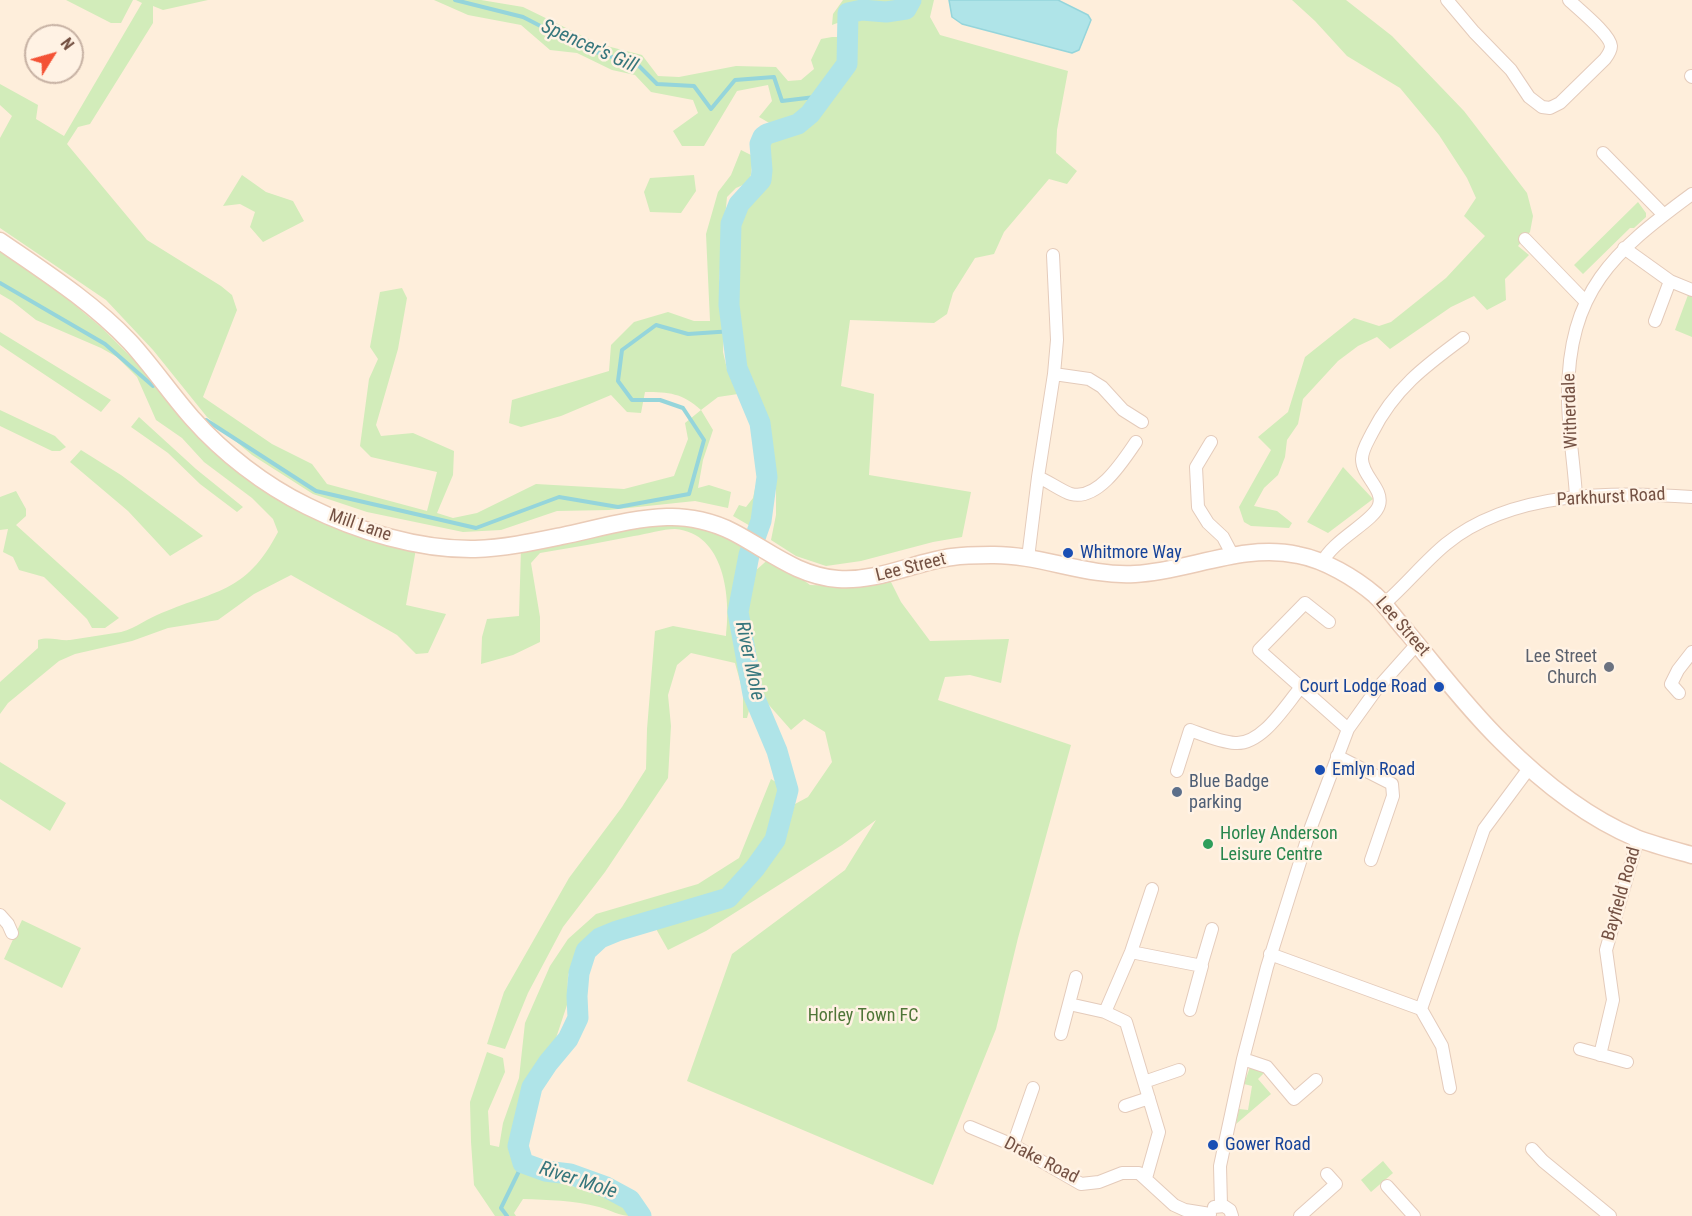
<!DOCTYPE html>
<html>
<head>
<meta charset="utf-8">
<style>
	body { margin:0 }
	#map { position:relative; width:1692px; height:1216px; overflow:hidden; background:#feeedb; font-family:"Roboto Condensed",sans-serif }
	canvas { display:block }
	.north { position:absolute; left:24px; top:24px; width:60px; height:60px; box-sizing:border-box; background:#fff2e4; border:2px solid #c7b2a4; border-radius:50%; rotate:53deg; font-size:16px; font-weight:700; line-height:24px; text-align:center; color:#745143 }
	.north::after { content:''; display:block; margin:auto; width:21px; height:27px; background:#f45235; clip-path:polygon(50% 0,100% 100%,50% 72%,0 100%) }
</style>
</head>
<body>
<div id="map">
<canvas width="1692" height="1216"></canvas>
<div class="north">N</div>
</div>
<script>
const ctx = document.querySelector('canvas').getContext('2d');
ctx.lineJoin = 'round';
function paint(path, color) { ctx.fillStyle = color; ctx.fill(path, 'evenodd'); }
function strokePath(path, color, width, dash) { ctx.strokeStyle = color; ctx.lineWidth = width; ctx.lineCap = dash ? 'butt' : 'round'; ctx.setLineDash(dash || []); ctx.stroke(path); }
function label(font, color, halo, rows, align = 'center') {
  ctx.font = font + ' "Roboto Condensed",sans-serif'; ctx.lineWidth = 5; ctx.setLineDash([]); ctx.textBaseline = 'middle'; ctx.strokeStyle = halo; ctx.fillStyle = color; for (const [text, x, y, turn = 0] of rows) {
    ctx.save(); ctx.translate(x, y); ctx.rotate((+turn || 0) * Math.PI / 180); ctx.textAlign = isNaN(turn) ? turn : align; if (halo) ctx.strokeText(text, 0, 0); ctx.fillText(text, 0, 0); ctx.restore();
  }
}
const green = new Path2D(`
	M 66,0 L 133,0 L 121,23 L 111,23 Z
	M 136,0 L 208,0 L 163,10 L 153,6 L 153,23 L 90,124 L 78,127 L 67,144 L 147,240 L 221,286 L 232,295 L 237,310 L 203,397 L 272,444 L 312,464 L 327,484 L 427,511 L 437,472 L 371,457 L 360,446 L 369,379 L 378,359 L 370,347 L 380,292 L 402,288 L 407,298 L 398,349 L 376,425 L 381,436 L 413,433 L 454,451 L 453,475 L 437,513 L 453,518 L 477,513 L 536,484 L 624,489 L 674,476 L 688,439 L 685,423 L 701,410 C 682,393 669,392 645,392 L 641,413 L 627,412 L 611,395 L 561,416 L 521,427 L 509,423 L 512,400 L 609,371 L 611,345 L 634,322 L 668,312 L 694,321 L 710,321 L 706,234 L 718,192 L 731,175 L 741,150 L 753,156 L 750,182 L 736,188 L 727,197 L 719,279 L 724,323 L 723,352 L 727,369 L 738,394 L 718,397 L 701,410 L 713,430 L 703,460 L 698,488 L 709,485 L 731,492 L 728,508 L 695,501 L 609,510 L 557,511 L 501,530 L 463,532 L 367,512 L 313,494 L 252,455 L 207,417 L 153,350 L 106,300 L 0,228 L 0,138 L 12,116 L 0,105 L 0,84 L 38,105 L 36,119 L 64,136 L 142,3 Z
	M 434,0 L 481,0 L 523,7 L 599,44 L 642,55 L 658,76 L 679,77 L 736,66 L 776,67 L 788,81 L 801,80 L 814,69 L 811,60 L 821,39 L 832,37 L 843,37 L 843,56 L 823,84 L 798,115 L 771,124 L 759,117 L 772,101 L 768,85 L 737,91 L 704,146 L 682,146 L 673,131 L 698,113 L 693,100 L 651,92 L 635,75 L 612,70 L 577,53 L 550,50 L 521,25 L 468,15 Z
	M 843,0 L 903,0 L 902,4 L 886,8 L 866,3 L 847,7 L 840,22 L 832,25 L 833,14 Z
	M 921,0 L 934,0 L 930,17 L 940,35 L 1068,71 L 1057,130 L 1056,153 L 1077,171 L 1067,184 L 1049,179 L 1004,232 L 994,254 L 975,258 L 953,293 L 947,314 L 934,323 L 850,320 L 841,386 L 874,394 L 869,475 L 971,492 L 962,537 L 933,542 L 861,561 L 826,566 L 796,556 L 771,540 L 776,515 L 776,482 L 772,443 L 762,409 L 745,378 L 744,355 L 737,312 L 734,275 L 734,225 L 747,201 L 763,185 L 768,171 L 768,144 C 779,134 788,135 801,128 C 813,122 846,79 851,66 C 856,54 853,37 853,24 L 861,14 L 899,16 L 912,13 Z
	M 1292,0 L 1346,0 L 1392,36 L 1464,111 L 1527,193 L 1533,216 L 1530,232 L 1518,246 L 1529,255 L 1505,279 L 1506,300 L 1487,310 L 1474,296 L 1451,307 L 1390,349 L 1377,337 L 1358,346 L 1338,361 L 1303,399 L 1298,424 L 1287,440 L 1285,457 L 1278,475 L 1264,488 L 1254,506 L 1277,511 L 1292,523 L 1289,528 L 1251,526 L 1244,522 L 1239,507 L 1271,450 L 1258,437 L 1288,412 L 1305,357 L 1354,318 L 1379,326 L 1391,322 L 1446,278 L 1485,236 L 1464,216 L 1476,198 L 1467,178 L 1439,135 L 1400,88 L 1347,56 L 1315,21 Z
	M 242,175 L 266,192 L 293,201 L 304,221 L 263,242 L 250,227 L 255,212 L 240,204 L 223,206 Z
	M 694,175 L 696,191 L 681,213 L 650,212 L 644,192 L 650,178 Z
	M 1638,202 L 1646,213 L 1646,217 L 1634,228 L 1630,228 L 1583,274 L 1574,265 Z
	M 0,250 L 64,296 L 102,328 L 139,365 L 182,418 L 248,478 L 416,549 L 406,605 L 446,614 L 428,653 L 416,654 L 397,635 L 291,575 L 254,594 L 218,620 L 168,628 L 132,641 L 75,654 L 59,661 L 8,703 L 0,714 L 0,682 L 38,648 L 38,640 C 49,636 59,641 70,640 C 85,638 100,635 115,633 C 132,631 143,621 157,615 C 214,590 246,594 278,532 L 273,519 L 252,498 L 204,462 L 182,438 L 156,420 L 137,377 L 117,357 L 101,348 L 36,320 L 12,301 L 0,294 Z
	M 1688,295 L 1692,297 L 1692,337 L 1675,330 Z
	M 0,332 L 111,400 L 101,412 L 0,345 Z
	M 0,410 L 55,436 L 66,447 L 60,451 L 52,451 L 0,426 Z
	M 139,417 L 196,469 L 243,507 L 237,512 L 200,484 L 168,453 L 131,427 Z
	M 81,450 L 121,475 L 203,536 L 170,556 L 128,511 L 70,462 Z
	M 1343,467 L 1373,499 L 1328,533 L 1307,522 Z
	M 756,484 L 760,484 L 759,500 L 752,527 L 733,516 L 739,505 L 746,507 L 753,498 Z
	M 16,491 L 26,509 L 26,516 L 16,525 L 119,618 L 105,628 L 92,628 L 87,619 L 44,577 L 19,570 L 13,557 L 3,552 L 8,529 L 0,530 L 0,497 Z
	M 644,521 L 708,525 L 743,546 L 736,597 L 736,636 L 750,707 L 747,718 L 743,718 L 743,692 L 735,663 L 691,653 L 677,665 L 668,695 L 671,726 L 668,778 L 605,872 L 563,927 L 528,993 L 505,1049 L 487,1044 L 504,992 L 569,878 L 622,807 L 646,769 L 647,729 L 655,631 L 673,626 L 726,636 C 731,598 725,533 675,529 C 663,529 647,534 634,536 C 603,542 571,548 540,553 L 531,563 L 540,617 L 540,642 L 513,655 L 481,664 L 482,637 L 487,619 L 519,616 L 521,548 Z
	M 772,556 L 810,585 L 843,586 L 889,578 L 901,602 L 930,641 L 1009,639 L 1001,683 L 970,675 L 945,677 L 938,700 L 1071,745 L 1018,938 L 996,1029 L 933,1185 L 687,1081 L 732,954 L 845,870 L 876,820 L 842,845 L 706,931 L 668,950 L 655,927 L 704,913 L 737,899 L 782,845 L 795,804 L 808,797 L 832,762 L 825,732 L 804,719 L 791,730 L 761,696 L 745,620 L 754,572 Z
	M 0,762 L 66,803 L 50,831 L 0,799 Z
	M 771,779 L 784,787 L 774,826 L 757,857 L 727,888 L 655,916 L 604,929 L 581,946 L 568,975 L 567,1005 L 556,1038 L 528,1080 L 514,1129 L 513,1160 C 517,1164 522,1169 528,1172 C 557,1189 612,1185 631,1216 C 619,1216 611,1210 599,1207 C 574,1200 548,1200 523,1199 L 514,1213 L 516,1216 L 495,1216 L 474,1185 L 471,1142 L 470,1102 L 487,1052 L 503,1058 L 505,1072 L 488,1111 L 490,1145 L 499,1147 L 503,1123 L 519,1078 L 525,1023 L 550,966 L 568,939 L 596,914 L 698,884 L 739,858 Z
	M 22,920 L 81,948 L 62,988 L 4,959 Z
	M 1250,1067 L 1265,1072 L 1258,1079 L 1271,1094 L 1236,1124 L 1239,1109 L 1248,1110 L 1252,1086 L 1244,1084 Z
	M 1383,1161 L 1393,1173 L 1371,1192 L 1361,1180 Z`);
const water = new Path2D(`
	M 949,0 L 1058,0 L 1088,15 L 1091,20 L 1079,50 L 1072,53 L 962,24 L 952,17 Z`);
const stream = new Path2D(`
	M 455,0 L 523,17 L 583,48 L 638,65 L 657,84 L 694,86 L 711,109 L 735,80 L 774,77 L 782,101 L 823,96
	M 0,283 L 105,344 L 153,386
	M 206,420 L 316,491 L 476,528 L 559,497 L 618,507 L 689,494 L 704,440 L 683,408 L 660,400 L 632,400 L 618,381 L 622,350 L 656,325 L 688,334 L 733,331
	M 507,1216 L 501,1208 L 523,1163`);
const river = new Path2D(`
	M 641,1216 L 630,1200 L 606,1187 L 570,1174 L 545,1171 L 523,1163 L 518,1146 L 532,1087 L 548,1063 L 568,1039 L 578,1018 L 577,996 L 579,973 L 586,951 L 600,938 L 617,931 L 728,898 L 755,868 L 775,840 L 788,790 L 777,751 L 753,694 L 738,612 L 749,555 L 761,521 L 767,477 L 760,423 L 737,368 L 729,305 L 731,224 L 739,204 L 761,180 L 762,170 L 760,144 L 763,137 L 767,134 L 798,124 L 810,114 L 847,64 L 848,13 L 862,10 L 886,12 L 906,9 L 911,0`);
const street = new Path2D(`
	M 1447,0 L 1474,32 L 1511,70 L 1529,97 L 1542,107 L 1550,108 L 1560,103 L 1605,59 C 1608,55 1611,51 1611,46 C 1610,34 1578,9 1569,0
	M 1691,76 L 1692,77
	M 1603,153 L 1664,215
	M 1525,239 L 1585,301
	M 1624,248 L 1670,281 L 1692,290
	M 1655,321 L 1670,281
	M 1054,374 L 1089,379 L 1102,387 L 1123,410 L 1142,422
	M 1211,442 L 1196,467 L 1198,507 L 1208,523 L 1223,537 L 1233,556
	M 1038,477 C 1048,481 1063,492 1071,494 C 1098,501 1123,461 1136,442
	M 1576,496 C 1574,463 1568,430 1568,396 C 1568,291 1613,252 1692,194
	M 1028,558 L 1038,477 L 1054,374 L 1057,340 L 1053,255
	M 1322,563 C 1332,540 1375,521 1379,505 C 1384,489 1362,476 1362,459 C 1362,450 1368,441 1372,433 C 1394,389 1425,366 1463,338
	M 1384,604 C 1406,585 1424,562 1446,544 C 1511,491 1613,491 1692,497
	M 1329,622 L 1305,603 L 1259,650 L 1348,729
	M 1679,693 L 1671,684 L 1678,670 L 1692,652
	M 1337,756 L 1392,784 L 1393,796 L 1371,860
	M 1177,771 L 1190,730 C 1204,735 1220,742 1235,743 C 1262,745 1285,706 1301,687
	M 0,915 L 8,924 L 12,933
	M 1131,952 L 1202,966 L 1190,1010
	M 1270,954 L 1421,1009 L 1442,1046 L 1450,1088
	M 1201,966 L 1212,929
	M 1069,1004 L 1105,1012
	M 1421,1009 L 1484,829 L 1530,767
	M 1061,1034 L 1076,977
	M 1580,1049 L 1627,1062
	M 1600,1055 L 1613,1000 L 1606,950 L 1638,839
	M 1243,1059 L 1267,1067 L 1294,1099 L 1316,1080
	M 1144,1082 L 1179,1070
	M 1125,1106 L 1149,1098
	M 970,1127 L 1013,1145 L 1081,1184 L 1099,1182 L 1122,1173 L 1139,1173 L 1174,1205 L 1185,1210 L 1210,1214
	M 1013,1145 L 1033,1088
	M 1532,1149 L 1543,1161 L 1610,1216
	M 1146,1178 L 1159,1132 L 1126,1022 L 1105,1012 L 1131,952 L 1152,889
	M 1387,1186 L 1414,1216
	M 1221,1205 L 1220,1166 L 1243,1059 L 1267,967 L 1311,827 L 1348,729 L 1376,690 L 1417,644
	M 1214,1207 L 1224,1206 L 1230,1210 L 1232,1216
	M 1300,1216 L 1336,1184 L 1327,1174`);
const secondary = new Path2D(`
	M 0,241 C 45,272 92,302 130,342 C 152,366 170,393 192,418 C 223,453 264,485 307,506 C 357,531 419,550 475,549 C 505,548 533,542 562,536 C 596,529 632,518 667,517 C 688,516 714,522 733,532 C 768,550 797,576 838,579 C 878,582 914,562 952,557 C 965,555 978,555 991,555 C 1040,554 1086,577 1135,574 C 1189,571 1243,543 1298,555 C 1325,560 1355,578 1375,595 C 1387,606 1396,620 1407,632 C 1438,669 1468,709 1502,742 C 1541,781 1586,817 1636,838 C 1654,845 1674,850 1692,855`);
const markers = [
	[1068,553,6,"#1a4fb4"],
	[1609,667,6,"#6b7280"],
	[1439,687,6,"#1a4fb4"],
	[1320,770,6,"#1a4fb4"],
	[1177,792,6,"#5c6f8a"],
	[1208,844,6,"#2e9e5b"],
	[1213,1145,6,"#1a4fb4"]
];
const streetNames = [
	["Witherdale",1571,411,-92],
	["Parkhurst Road",1611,498,-3],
	["Mill Lane",360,526,19],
	["Lee Street",911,568,-14],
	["Lee Street",1402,627,49],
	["Bayfield Road",1622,894,-74],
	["Drake Road",1041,1161,27]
];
const transitNames = [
	["Whitmore Way",1080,553],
	["Court Lodge Road",1427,687,"right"],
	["Emlyn Road",1332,770],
	["Gower Road",1225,1145]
];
const worshipNames = [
	["Lee Street",1597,657],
	["Church",1597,678]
];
const serviceNames = [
	["Blue Badge",1189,782],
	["parking",1189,803]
];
const leisureNames = [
	["Horley Anderson",1220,834],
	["Leisure Centre",1220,855]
];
const parkNames = [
	["Horley Town FC",863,1016]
];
const waterNames = [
	["Spencer's Gill",589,47,24],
	["River Mole",749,661,78],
	["River Mole",578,1181,18]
];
paint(green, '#d2ecba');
paint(water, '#afe4e8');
strokePath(water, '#95d5db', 1.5);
strokePath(stream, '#95d5db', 4);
strokePath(river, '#afe4e8', 21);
strokePath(street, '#e4cbbb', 14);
strokePath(secondary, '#eacbb7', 19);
strokePath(street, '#fff', 12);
strokePath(secondary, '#fff', 16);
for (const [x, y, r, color] of markers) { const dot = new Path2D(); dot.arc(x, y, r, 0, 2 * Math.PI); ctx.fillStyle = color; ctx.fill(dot); strokePath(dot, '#fff2e4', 2); }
label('18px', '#745143', '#fff2e4', streetNames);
label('18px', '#164399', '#fff2e4', transitNames, 'left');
label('18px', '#5b616d', '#fff2e4', worshipNames, 'right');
label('18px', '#4e5e75', '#fff2e4', serviceNames, 'left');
label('18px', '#27864d', '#fff2e4', leisureNames, 'left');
label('18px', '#4f7638', '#fff2e4', parkNames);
label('italic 20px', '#36767c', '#fff2e4', waterNames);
</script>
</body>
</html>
